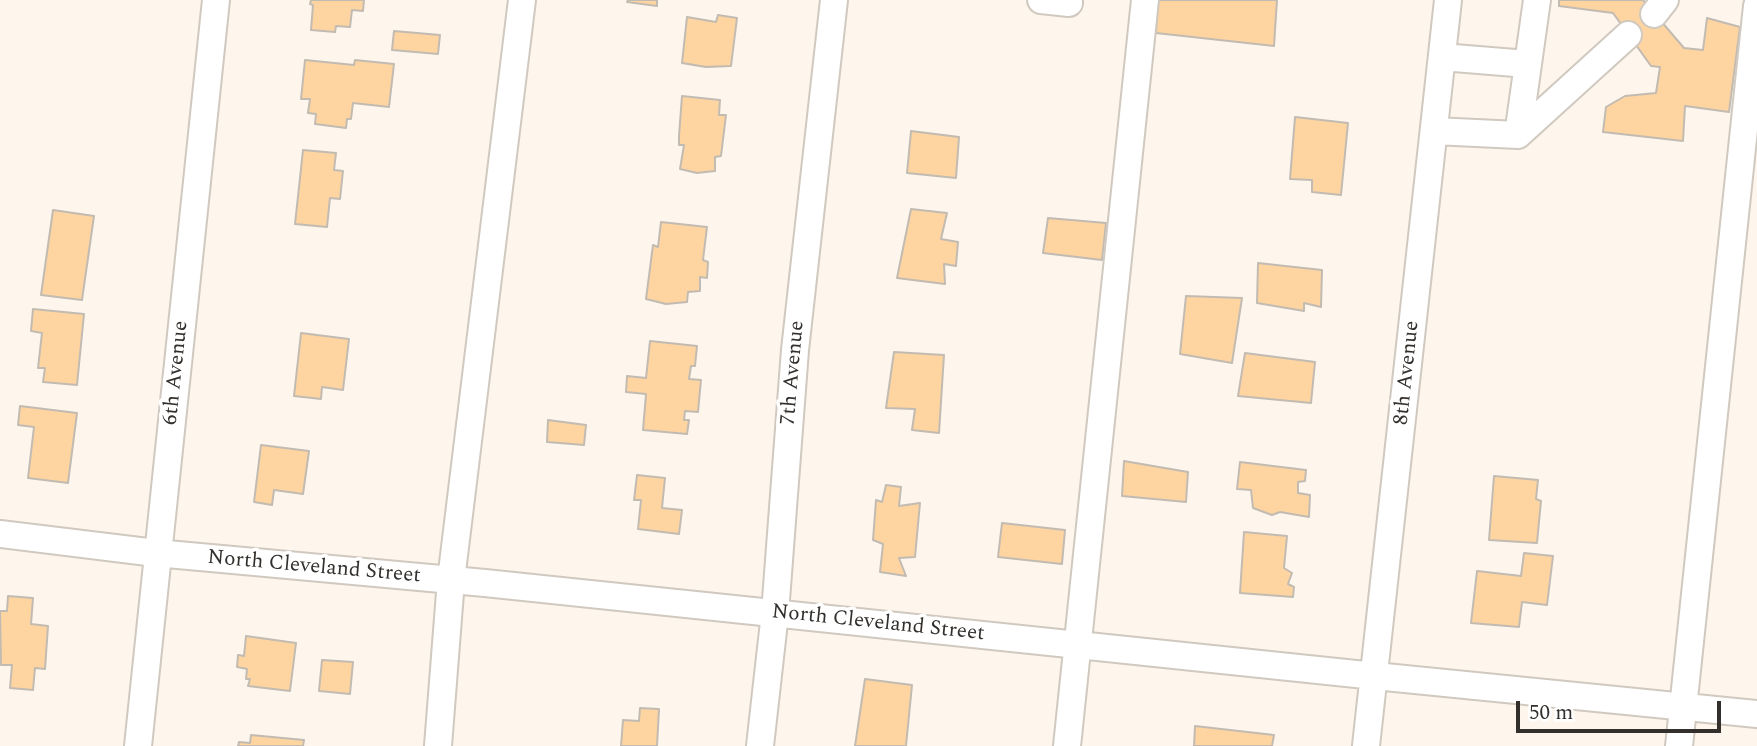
<!DOCTYPE html>
<html>
<head>
<meta charset="utf-8">
<style>
	body { margin:0 }
	#map { position:relative; width:1757px; height:746px; overflow:hidden; background:#fef6ed; font-family:Spectral,serif }
	canvas { display:block }
	.scale { position:absolute; left:1516px; top:701px; width:205px; height:32px; box-sizing:border-box; border:4px solid #322f2c; border-top:0; padding-left:9px; font-size:21px; line-height:24px; white-space:nowrap; color:#322f2c; -webkit-text-stroke:5px #fff; paint-order:stroke }
</style>
</head>
<body>
<div id="map">
<canvas width="1757" height="746"></canvas>
<div class="scale">50 m</div>
</div>
<script>
const ctx = document.querySelector('canvas').getContext('2d');
ctx.lineJoin = 'round';
function paint(path, color) { ctx.fillStyle = color; ctx.fill(path, 'evenodd'); }
function strokePath(path, color, width, dash) { ctx.strokeStyle = color; ctx.lineWidth = width; ctx.lineCap = dash ? 'butt' : 'round'; ctx.setLineDash(dash || []); ctx.stroke(path); }
function label(font, color, halo, rows, align = 'center') {
  ctx.font = font + ' Spectral,serif'; ctx.lineWidth = 7; ctx.setLineDash([]); ctx.textBaseline = 'middle'; ctx.strokeStyle = halo; ctx.fillStyle = color; for (const [text, x, y, turn = 0] of rows) {
    ctx.save(); ctx.translate(x, y); ctx.rotate((+turn || 0) * Math.PI / 180); ctx.textAlign = isNaN(turn) ? turn : align; if (halo) ctx.strokeText(text, 0, 0); ctx.fillText(text, 0, 0); ctx.restore();
  }
}
const building = new Path2D(`
	M 311,0 L 364,0 L 363,11 L 352,10 L 350,27 L 336,26 L 335,32 L 311,30 L 313,5 L 310,4 Z
	M 628,0 L 657,0 L 657,6 L 627,2 Z
	M 1158,0 L 1277,0 L 1274,46 L 1156,33 Z
	M 1559,0 L 1643,0 L 1684,48 L 1703,50 L 1707,18 L 1740,27 L 1729,112 L 1685,106 L 1683,141 L 1603,132 L 1606,107 L 1625,96 L 1656,93 L 1660,67 L 1651,66 L 1613,13 L 1559,6 Z
	M 718,15 L 737,18 L 731,66 L 706,67 L 682,63 L 687,17 L 716,22 Z
	M 394,31 L 440,35 L 438,54 L 392,50 Z
	M 305,60 L 354,65 L 355,60 L 394,64 L 389,107 L 353,103 L 351,119 L 347,119 L 346,128 L 315,124 L 316,114 L 308,113 L 310,99 L 301,99 Z
	M 682,96 L 720,100 L 719,115 L 726,115 L 721,156 L 715,157 L 715,171 L 697,173 L 680,169 L 684,145 L 679,145 L 679,136 Z
	M 1295,117 L 1348,123 L 1341,195 L 1312,192 L 1312,180 L 1290,179 Z
	M 911,131 L 959,137 L 956,178 L 907,173 Z
	M 303,150 L 336,153 L 334,170 L 343,171 L 340,199 L 330,198 L 327,227 L 295,224 Z
	M 911,209 L 947,213 L 941,239 L 958,242 L 956,266 L 944,264 L 945,284 L 897,278 Z
	M 53,210 L 94,216 L 82,300 L 41,295 Z
	M 1048,218 L 1106,223 L 1102,260 L 1043,253 Z
	M 661,222 L 707,227 L 703,260 L 708,262 L 707,278 L 700,277 L 700,291 L 688,292 L 687,302 L 666,304 L 646,299 L 653,245 L 658,247 Z
	M 1258,263 L 1322,270 L 1321,307 L 1304,303 L 1304,311 L 1257,303 Z
	M 1186,296 L 1242,298 L 1232,363 L 1180,354 Z
	M 33,309 L 84,314 L 77,385 L 43,382 L 45,368 L 38,368 L 42,333 L 31,331 Z
	M 301,333 L 349,339 L 343,390 L 322,387 L 321,399 L 294,396 Z
	M 650,341 L 697,346 L 695,366 L 691,366 L 689,379 L 701,380 L 698,412 L 685,411 L 684,420 L 689,420 L 687,434 L 643,430 L 646,394 L 626,392 L 627,376 L 646,378 Z
	M 894,352 L 944,355 L 939,433 L 912,430 L 915,409 L 886,408 Z
	M 1245,353 L 1315,362 L 1311,403 L 1238,396 Z
	M 20,406 L 77,413 L 68,483 L 28,478 L 34,427 L 18,425 Z
	M 548,420 L 586,425 L 584,445 L 547,442 Z
	M 261,445 L 309,451 L 303,494 L 274,490 L 272,505 L 254,502 Z
	M 1124,461 L 1188,472 L 1186,502 L 1122,496 Z
	M 1240,462 L 1306,470 L 1305,481 L 1298,482 L 1298,493 L 1310,495 L 1309,517 L 1280,512 L 1272,515 L 1253,508 L 1251,490 L 1237,489 Z
	M 637,475 L 665,478 L 662,508 L 682,510 L 679,534 L 638,529 L 641,500 L 634,500 Z
	M 1494,476 L 1538,480 L 1536,499 L 1541,501 L 1537,543 L 1489,540 Z
	M 886,485 L 901,487 L 899,506 L 920,503 L 915,557 L 899,558 L 906,576 L 880,572 L 883,544 L 873,540 L 876,500 L 882,502 Z
	M 1002,523 L 1065,530 L 1062,564 L 998,557 Z
	M 1244,532 L 1287,536 L 1284,568 L 1292,573 L 1288,584 L 1294,587 L 1293,597 L 1240,593 Z
	M 1524,553 L 1553,556 L 1547,605 L 1522,602 L 1519,627 L 1471,623 L 1477,571 L 1521,576 Z
	M 8,596 L 33,598 L 31,624 L 48,626 L 45,669 L 35,668 L 33,690 L 10,688 L 12,665 L 1,665 L 0,611 L 7,611 Z
	M 246,636 L 296,643 L 290,691 L 248,686 L 250,679 L 246,679 L 247,669 L 237,667 L 238,655 L 244,656 Z
	M 322,660 L 353,662 L 350,694 L 319,691 Z
	M 865,679 L 912,685 L 906,746 L 855,746 Z
	M 640,708 L 659,709 L 657,746 L 621,746 L 623,720 L 639,721 Z
	M 1195,726 L 1274,735 L 1272,746 L 1194,746 Z
	M 251,735 L 304,740 L 303,746 L 238,746 L 239,742 L 250,743 Z`);
const minor = new Path2D(`
	M 1041,0 L 1069,3 L 1069,0
	M 1654,14 L 1665,0
	M 1442,57 L 1527,64
	M 1434,131 L 1518,135 L 1537,0
	M 1518,135 L 1628,35
	M 0,534 L 156,553 L 485,583 L 1375,676 L 1757,714
	M 138,746 L 216,0
	M 438,746 L 451,580 L 522,0
	M 760,746 L 775,613 L 795,350 L 834,0
	M 1067,746 L 1145,0
	M 1366,746 L 1448,0
	M 1679,746 L 1757,6`);
const streetNames = [
	["6th Avenue",177,373,-84],
	["7th Avenue",794,373,-85],
	["8th Avenue",1408,373,-84],
	["North Cleveland Street",314,568,5],
	["North Cleveland Street",878,624,6]
];
paint(building, '#fed4a1');
strokePath(building, '#c2bbb2', 2);
strokePath(minor, '#d0c9c0', 30);
strokePath(minor, '#fff', 26);
label('21px', '#322f2c', '#fff', streetNames);
</script>
</body>
</html>
